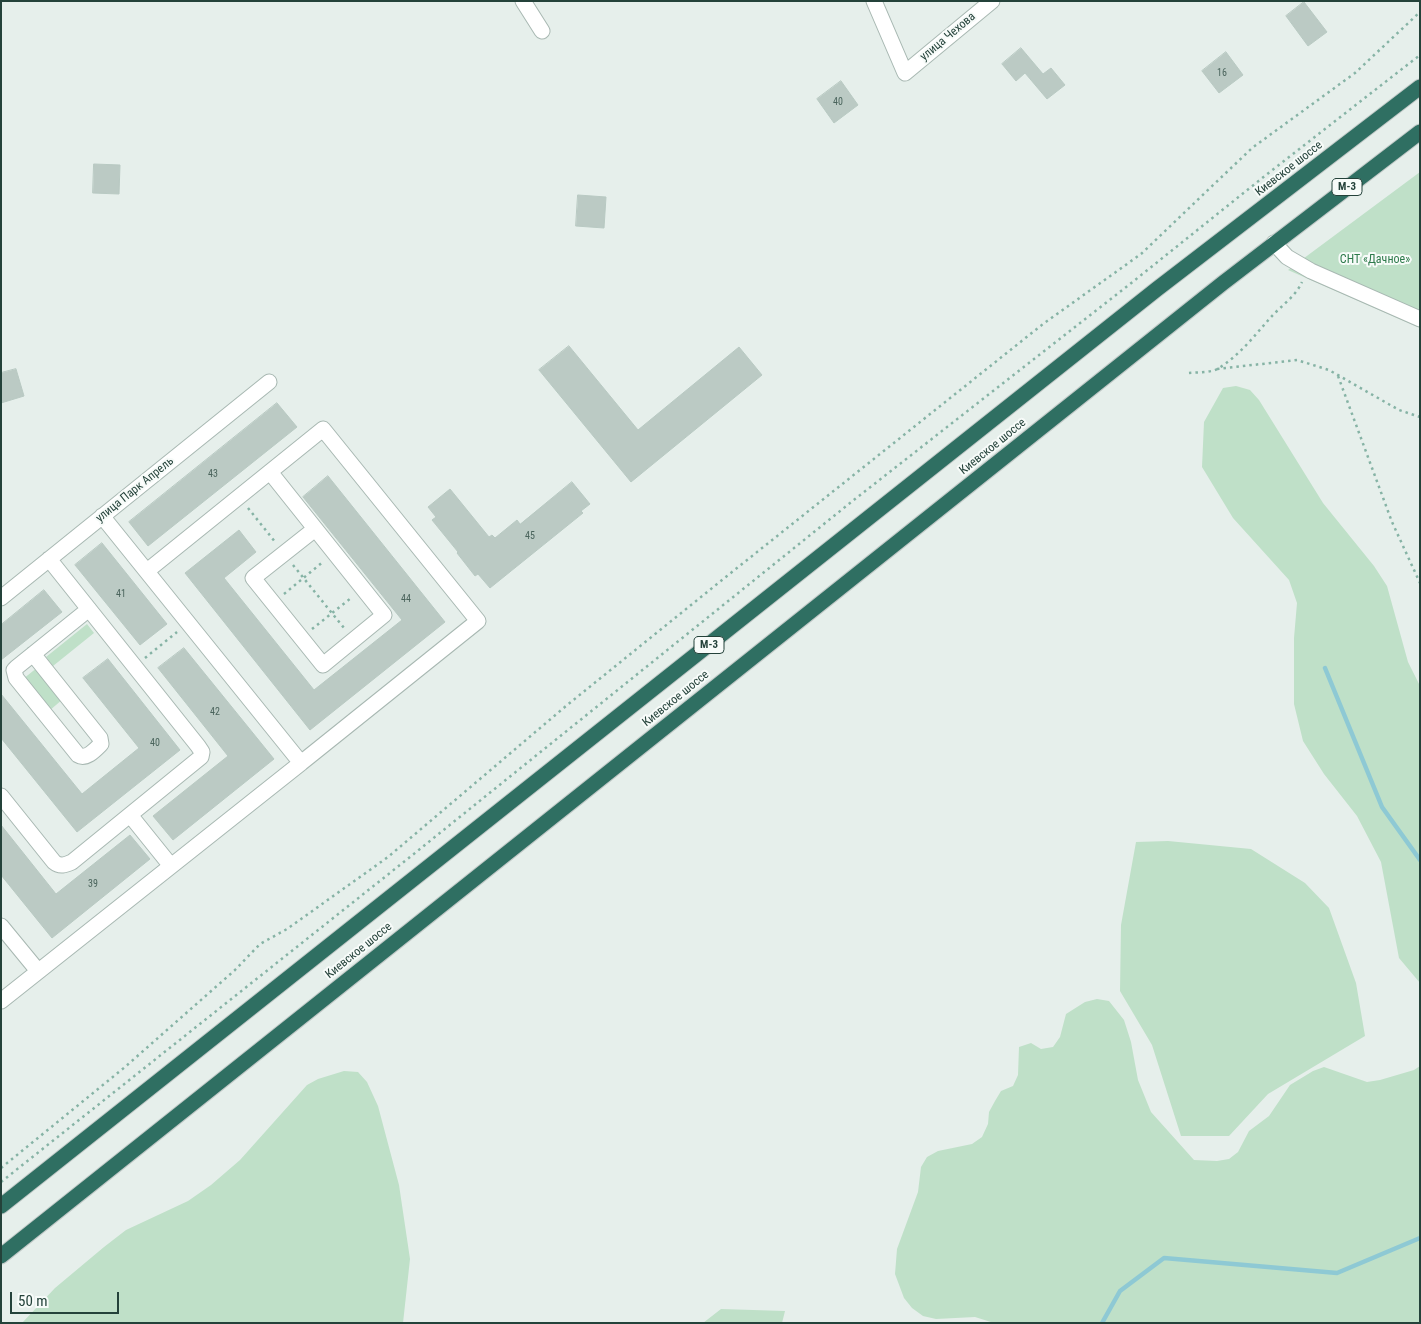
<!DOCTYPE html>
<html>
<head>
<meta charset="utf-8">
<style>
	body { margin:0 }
	#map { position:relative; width:1421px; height:1324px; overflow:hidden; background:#e6efeb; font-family:"Roboto Condensed",sans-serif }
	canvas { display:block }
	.frame { position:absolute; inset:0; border:2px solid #24423a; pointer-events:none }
	.scale { position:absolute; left:10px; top:1292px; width:109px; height:22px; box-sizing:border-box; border:2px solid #24423a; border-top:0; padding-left:6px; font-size:15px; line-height:18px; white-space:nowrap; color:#24423a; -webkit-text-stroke:4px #f7fbf9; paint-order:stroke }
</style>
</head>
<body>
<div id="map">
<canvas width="1421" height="1324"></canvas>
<div class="frame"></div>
<div class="scale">50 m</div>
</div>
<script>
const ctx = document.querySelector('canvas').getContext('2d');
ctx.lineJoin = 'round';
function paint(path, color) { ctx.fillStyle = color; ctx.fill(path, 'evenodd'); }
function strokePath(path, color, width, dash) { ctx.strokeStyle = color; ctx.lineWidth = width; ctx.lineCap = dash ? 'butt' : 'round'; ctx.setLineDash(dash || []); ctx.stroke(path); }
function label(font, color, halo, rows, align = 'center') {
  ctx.font = font + ' "Roboto Condensed",sans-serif'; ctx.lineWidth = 4; ctx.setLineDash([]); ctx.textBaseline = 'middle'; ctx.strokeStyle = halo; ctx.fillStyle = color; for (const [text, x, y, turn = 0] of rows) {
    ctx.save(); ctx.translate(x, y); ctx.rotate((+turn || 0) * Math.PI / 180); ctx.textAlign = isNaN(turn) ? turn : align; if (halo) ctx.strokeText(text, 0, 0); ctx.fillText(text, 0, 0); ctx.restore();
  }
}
const green = new Path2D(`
	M 1420,172 L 1420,328 L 1288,270 Z
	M 1236,386 L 1250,390 L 1259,400 L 1323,503 L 1374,566 L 1387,586 L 1408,662 L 1420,686 L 1420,983 L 1399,958 L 1381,862 L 1357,816 L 1324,774 L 1303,741 L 1294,704 L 1294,638 L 1297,603 L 1289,580 L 1233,518 L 1202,467 L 1204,422 L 1223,388 Z
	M 87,624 L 94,633 L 53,666 L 46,657 Z
	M 38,667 L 63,699 L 49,711 L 23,679 Z
	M 1168,841 L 1251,849 L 1305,883 L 1329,908 L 1356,983 L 1365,1036 L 1268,1094 L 1229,1136 L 1181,1136 L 1152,1045 L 1120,991 L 1121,925 L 1136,842 Z
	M 1097,999 L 1109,1001 L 1124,1020 L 1131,1042 L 1138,1080 L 1151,1112 L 1194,1160 L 1217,1161 L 1229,1159 L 1238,1152 L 1249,1131 L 1269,1116 L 1290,1085 L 1313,1071 L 1324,1067 L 1367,1082 L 1380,1080 L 1414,1070 L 1420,1066 L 1420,1323 L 994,1323 L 975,1317 L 936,1319 L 923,1316 L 912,1308 L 904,1298 L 895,1274 L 897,1249 L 918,1192 L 921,1167 L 927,1157 L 938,1151 L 972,1144 L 982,1137 L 988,1124 L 989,1112 L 995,1101 L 1001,1091 L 1013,1086 L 1018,1075 L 1019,1047 L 1031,1043 L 1041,1049 L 1053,1047 L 1060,1037 L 1066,1014 L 1085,1002 Z
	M 344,1071 L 358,1072 L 367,1082 L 378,1106 L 399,1185 L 410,1259 L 403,1323 L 22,1323 L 55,1288 L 104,1247 L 126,1230 L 188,1201 L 211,1185 L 240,1160 L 307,1085 L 318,1079 Z
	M 721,1309 L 785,1311 L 782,1323 L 703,1323 Z`);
const stream = new Path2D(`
	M 1325,668 L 1382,807 L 1420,860
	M 1102,1323 L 1120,1291 L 1164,1258 L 1337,1273 L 1420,1238`);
const building = new Path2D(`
	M 1304,2 L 1327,32 L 1308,46 L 1286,16 Z
	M 1021,48 L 1043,74 L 1051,68 L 1065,85 L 1047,99 L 1025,73 L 1016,81 L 1002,64 Z
	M 1226,52 L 1243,75 L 1219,93 L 1202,71 Z
	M 841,81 L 858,105 L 834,123 L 817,99 Z
	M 94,164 L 120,165 L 119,194 L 93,193 Z
	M 578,195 L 606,197 L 604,228 L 576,226 Z
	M 569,346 L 638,430 L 739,347 L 762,375 L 631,482 L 539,370 Z
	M 16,369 L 24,396 L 1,403 L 1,373 Z
	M 277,403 L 297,427 L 148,546 L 129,522 Z
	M 328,476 L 445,622 L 310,730 L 185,573 L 239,530 L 256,552 L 224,578 L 314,690 L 402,620 L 303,497 Z
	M 572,482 L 590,504 L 581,511 L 583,513 L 490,588 L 478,574 L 475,576 L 457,553 L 458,552 L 432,520 L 436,517 L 428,507 L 450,489 L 489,537 L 492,535 L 495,538 L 517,520 L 520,524 Z
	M 102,543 L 167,624 L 140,645 L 75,565 Z
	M 44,590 L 62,612 L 1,660 L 1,625 Z
	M 184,648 L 274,759 L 173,840 L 153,816 L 228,756 L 158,668 Z
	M 108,659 L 180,750 L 77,832 L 1,738 L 1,694 L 82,794 L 139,748 L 83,678 Z
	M 1,825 L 56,894 L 130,835 L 150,859 L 52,938 L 1,875 Z`);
const path = new Path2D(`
	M 1217,369 L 1297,360 L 1329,370 L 1399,410 L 1420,417
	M 1189,373 C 1198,372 1212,373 1219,368 C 1240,355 1255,335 1271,317 C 1281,306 1296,296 1302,282
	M 1338,376 L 1392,522 L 1420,583
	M 248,508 L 276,543
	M 293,565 L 344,628
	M 284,594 L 324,561
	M 312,629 L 351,598
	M 145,658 L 177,632
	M 1,1168 L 125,1067 L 235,970 L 260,944 L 287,929 L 388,857 L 566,706 L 727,576 L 1043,324 L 1141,254 L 1252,148 L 1355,73 L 1420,12
	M 1,1182 L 410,857 L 855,499 L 1130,284 L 1266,175 L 1420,55`);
const minor = new Path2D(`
	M 523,1 L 542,31
	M 874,1 L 905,73 L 992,1
	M 1274,243 L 1287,257 L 1311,271 L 1420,319
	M 270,472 C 308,520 346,568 384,615 L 323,665 L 253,578 L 315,529
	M 147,571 L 323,429 L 478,621 L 301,763
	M 1,598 L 269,382
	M 33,654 L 100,738 L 101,744 C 95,750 86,760 78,755 L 16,678 L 14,670 L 17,667 L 89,609
	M 1,796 L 54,862 C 60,867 65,865 72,862 L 201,757 L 202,752 L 198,746 L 49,559
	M 130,815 L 171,866
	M 1,926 L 38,971
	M 1,1001 L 301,763 L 102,516`);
const highway = new Path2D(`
	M 1,1206 L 1157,289 L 1420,87
	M 1,1256 L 1223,283 L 1420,132`);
const numberNames = [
	["16",1222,73],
	["40",838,102],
	["43",213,474],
	["45",530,536],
	["41",121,594],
	["44",406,599],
	["42",215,712],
	["40",155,743],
	["39",93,884]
];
const shields = [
	[1347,187,30],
	[709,645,30]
];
const shieldNames = [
	["М-3",1347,187],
	["М-3",709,645]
];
const streetNames = [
	["улица Чехова",948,37,-40],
	["Киевское шоссе",1289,169,-38],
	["Киевское шоссе",993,447,-39],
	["улица Парк Апрель",135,490,-39],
	["Киевское шоссе",676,699,-39],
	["Киевское шоссе",359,951,-39]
];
const parkNames = [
	["СНТ «Дачное»",1375,260]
];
paint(green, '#bfe0c8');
strokePath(stream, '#8ec9d4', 4.5);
paint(building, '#bbcac4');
strokePath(building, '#b8c9c2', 1);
strokePath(minor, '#a8b8b2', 17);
strokePath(highway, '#c2cac8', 17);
strokePath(path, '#86b3a5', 2.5, [2.5, 4]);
strokePath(minor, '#fff', 15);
strokePath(highway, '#2f6f62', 15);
label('10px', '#4a645c', null, numberNames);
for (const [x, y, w] of shields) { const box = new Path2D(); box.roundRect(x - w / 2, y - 8.5, w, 17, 4); ctx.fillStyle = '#f7fbf9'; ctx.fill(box); strokePath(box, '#24423a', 1); }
label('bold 11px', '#24423a', null, shieldNames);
label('12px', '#24423a', '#f7fbf9', streetNames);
label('12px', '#2d7a4b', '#f7fbf9', parkNames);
</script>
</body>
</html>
